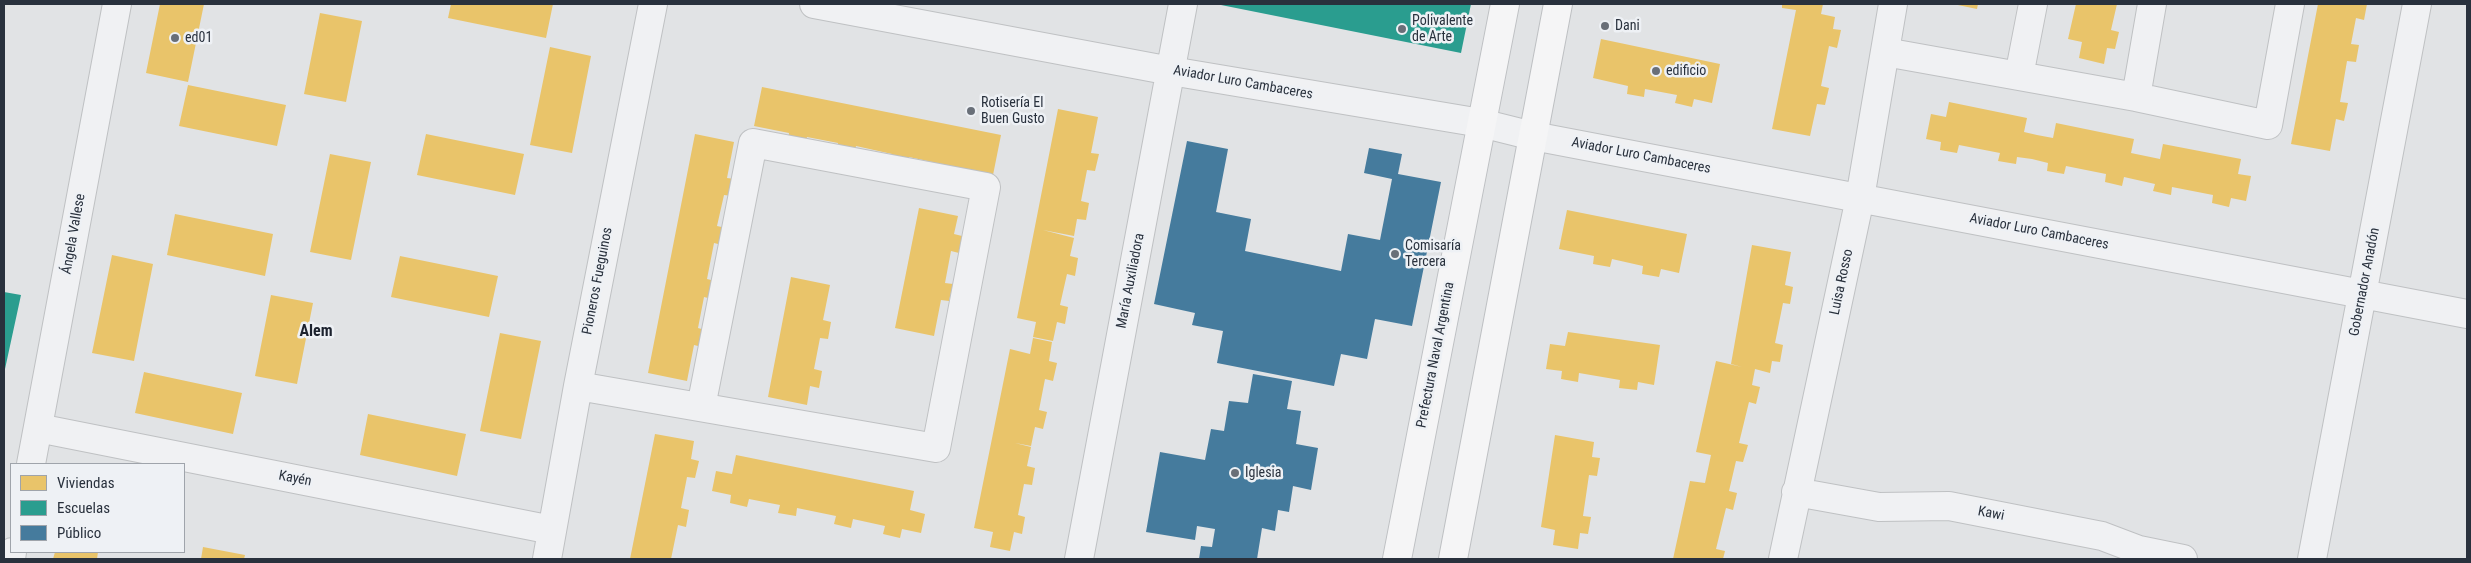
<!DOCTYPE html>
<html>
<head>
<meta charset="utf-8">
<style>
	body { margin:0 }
	#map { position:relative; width:2471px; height:563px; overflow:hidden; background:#e1e3e5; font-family:"Roboto Condensed",sans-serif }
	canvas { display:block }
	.frame { position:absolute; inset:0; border:5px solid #29313d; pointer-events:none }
	.legend { position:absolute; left:10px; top:463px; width:175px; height:90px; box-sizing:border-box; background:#eef1f5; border:1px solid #9fa4ab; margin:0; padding:6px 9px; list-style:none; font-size:15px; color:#29313d }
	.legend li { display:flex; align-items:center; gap:10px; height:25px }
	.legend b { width:25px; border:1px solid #9fa4ab }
</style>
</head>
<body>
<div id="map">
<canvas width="2471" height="563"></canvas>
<div class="frame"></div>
<ul class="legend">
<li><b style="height:14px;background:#e9c46a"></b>Viviendas</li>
<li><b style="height:14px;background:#2a9d8f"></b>Escuelas</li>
<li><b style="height:14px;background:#457b9d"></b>Público</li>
</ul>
</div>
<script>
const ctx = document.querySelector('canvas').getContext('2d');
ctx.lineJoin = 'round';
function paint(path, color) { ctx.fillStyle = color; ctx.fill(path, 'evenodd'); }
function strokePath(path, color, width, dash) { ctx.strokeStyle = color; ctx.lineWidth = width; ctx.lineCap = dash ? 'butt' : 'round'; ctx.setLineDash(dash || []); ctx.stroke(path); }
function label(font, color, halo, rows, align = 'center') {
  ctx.font = font + ' "Roboto Condensed",sans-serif'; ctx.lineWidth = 5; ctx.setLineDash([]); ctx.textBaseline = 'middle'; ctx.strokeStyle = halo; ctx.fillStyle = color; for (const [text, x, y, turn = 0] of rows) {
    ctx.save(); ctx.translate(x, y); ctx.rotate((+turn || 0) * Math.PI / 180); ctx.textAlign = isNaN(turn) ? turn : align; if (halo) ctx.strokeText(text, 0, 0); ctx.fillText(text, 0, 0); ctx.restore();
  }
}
const homes = new Path2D(`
	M 160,4 L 204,4 L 188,82 L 146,73 Z
	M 451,4 L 553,4 L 546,38 L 448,18 Z
	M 1782,4 L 1823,4 L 1821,14 L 1835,17 L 1833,29 L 1841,30 L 1837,48 L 1829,46 L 1821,86 L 1829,88 L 1825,105 L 1817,104 L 1810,136 L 1772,129 L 1796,10 L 1782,8 Z
	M 1953,4 L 1978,4 L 1977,9 Z
	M 2076,4 L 2117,4 L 2111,30 L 2119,32 L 2115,49 L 2107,48 L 2104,64 L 2079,58 L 2082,42 L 2068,39 Z
	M 2318,4 L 2367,4 L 2364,20 L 2356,18 L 2351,44 L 2359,45 L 2356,62 L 2347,61 L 2340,102 L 2348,103 L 2344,121 L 2336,119 L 2330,151 L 2291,144 Z
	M 320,13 L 362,21 L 346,102 L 304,94 Z
	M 1601,39 L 1720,64 L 1712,103 L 1694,99 L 1692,107 L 1675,103 L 1677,95 L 1645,89 L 1644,97 L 1627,94 L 1628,86 L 1593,78 Z
	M 550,47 L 591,56 L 572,153 L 530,145 Z
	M 188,85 L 286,105 L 277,146 L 179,126 Z
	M 762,87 L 1001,135 L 993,175 L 958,167 L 956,175 L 939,172 L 941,164 L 909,157 L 907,165 L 890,162 L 892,154 L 856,146 L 854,154 L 837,151 L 838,143 L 807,137 L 805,145 L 788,141 L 789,133 L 754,126 Z
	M 1949,102 L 2027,118 L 2024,132 L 2037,135 L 2053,138 L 2056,123 L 2134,139 L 2131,153 L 2160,159 L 2163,144 L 2241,159 L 2238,174 L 2251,176 L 2246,201 L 2231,198 L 2229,207 L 2212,203 L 2213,195 L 2172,187 L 2171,195 L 2153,191 L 2155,184 L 2124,177 L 2122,186 L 2105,182 L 2106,174 L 2066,166 L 2064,174 L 2047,171 L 2048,163 L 2032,159 L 2017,157 L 2016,164 L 1998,161 L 2000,153 L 1959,145 L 1957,153 L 1940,150 L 1941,142 L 1926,139 L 1931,114 L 1946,117 Z
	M 1058,109 L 1098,117 L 1091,153 L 1099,154 L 1095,171 L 1087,170 L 1081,201 L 1089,203 L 1086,220 L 1077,219 L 1074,236 L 1043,230 L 1074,238 L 1070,256 L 1078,258 L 1075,276 L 1067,274 L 1060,305 L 1068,307 L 1065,324 L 1057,322 L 1053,341 L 1033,337 L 1036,322 L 1017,318 Z
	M 426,134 L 524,154 L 515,195 L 417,175 Z
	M 695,134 L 734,142 L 727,178 L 735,179 L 732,196 L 724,195 L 717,226 L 726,228 L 722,245 L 714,243 L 707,279 L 715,281 L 712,299 L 704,297 L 698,328 L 705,330 L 702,347 L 694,345 L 687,381 L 648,373 Z
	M 330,154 L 371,162 L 351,260 L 310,252 Z
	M 919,208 L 958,216 L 954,234 L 962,236 L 959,253 L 951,251 L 945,283 L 953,284 L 949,301 L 941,300 L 934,336 L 895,328 Z
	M 1567,210 L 1687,234 L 1679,273 L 1661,269 L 1659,277 L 1642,274 L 1643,266 L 1612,259 L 1610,267 L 1593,264 L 1594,256 L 1559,249 Z
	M 175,214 L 273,234 L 265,276 L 167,255 Z
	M 1752,245 L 1791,252 L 1785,285 L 1793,287 L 1790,304 L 1783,303 L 1775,343 L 1783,345 L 1780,362 L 1772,361 L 1770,373 L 1755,369 L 1752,385 L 1760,387 L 1756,404 L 1749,402 L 1739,443 L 1748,445 L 1743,462 L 1736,461 L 1729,491 L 1737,493 L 1733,510 L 1726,508 L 1716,549 L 1725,551 L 1723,559 L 1673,559 L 1690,481 L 1705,483 L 1711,455 L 1696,452 L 1716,361 L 1742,367 L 1731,364 Z
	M 112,255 L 153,264 L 134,361 L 92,353 Z
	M 400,256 L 498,276 L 489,317 L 391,297 Z
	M 791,277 L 830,285 L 823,320 L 831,322 L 828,339 L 820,338 L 814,369 L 822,371 L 819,388 L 810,386 L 807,405 L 768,397 Z
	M 271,295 L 313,303 L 297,384 L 255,376 Z
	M 1568,332 L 1660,345 L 1654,385 L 1638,382 L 1637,390 L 1619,388 L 1620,380 L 1579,373 L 1578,382 L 1561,379 L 1562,371 L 1546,369 L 1550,344 L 1565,346 Z
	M 500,333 L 541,341 L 521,439 L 480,431 Z
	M 1033,338 L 1052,342 L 1049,361 L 1057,363 L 1053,381 L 1045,379 L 1039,410 L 1047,412 L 1043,429 L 1035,427 L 1031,446 L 1015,443 L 1031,447 L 1027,466 L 1035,468 L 1032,485 L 1024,484 L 1018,515 L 1025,517 L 1022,534 L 1014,532 L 1010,551 L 990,547 L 993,532 L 974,528 L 1010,349 L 1030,354 Z
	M 144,372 L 242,393 L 233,434 L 135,413 Z
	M 368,414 L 466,434 L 457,476 L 360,455 Z
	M 655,434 L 694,441 L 691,459 L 699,461 L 695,478 L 687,477 L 681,508 L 689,510 L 686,527 L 678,525 L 671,559 L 630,559 Z
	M 1555,435 L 1594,442 L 1592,457 L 1600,458 L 1597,476 L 1589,475 L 1583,516 L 1591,517 L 1588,534 L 1580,533 L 1578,549 L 1553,545 L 1555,530 L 1541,527 Z
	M 736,455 L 914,491 L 910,510 L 925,514 L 921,533 L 902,529 L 900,538 L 883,534 L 885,526 L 853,519 L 851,528 L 834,524 L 836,516 L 797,508 L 796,516 L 778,513 L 780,505 L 749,499 L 747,507 L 730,503 L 731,495 L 712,491 L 716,471 L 732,474 Z
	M 203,547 L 245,555 L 244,559 L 201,559 Z
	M 55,552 L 98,552 L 97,559 L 53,559 Z`);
const schools = new Path2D(`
	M 1216,4 L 1471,4 L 1461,53 Z
	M 4,292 L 21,295 L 5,369 L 4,369 Z`);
const public = new Path2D(`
	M 1187,141 L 1228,149 L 1216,212 L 1251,219 L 1245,251 L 1341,271 L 1348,234 L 1380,240 L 1392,179 L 1364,173 L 1369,148 L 1402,154 L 1398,174 L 1441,182 L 1412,326 L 1375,319 L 1367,359 L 1341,354 L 1334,386 L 1217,363 L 1223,331 L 1192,325 L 1195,313 L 1154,304 Z
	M 1253,374 L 1292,381 L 1287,409 L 1301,411 L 1296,444 L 1318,448 L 1311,490 L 1293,486 L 1289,512 L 1278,510 L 1275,531 L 1262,528 L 1257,559 L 1199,559 L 1201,546 L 1212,547 L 1215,529 L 1197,526 L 1195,540 L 1146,532 L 1160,452 L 1205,460 L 1211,429 L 1224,431 L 1229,401 L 1248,403 Z`);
const minor = new Path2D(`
	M 814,4 L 1171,71 L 1481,123 L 1533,136 L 2467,314
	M 1885,52 L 2136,97 L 2268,125 L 2290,4
	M 2019,76 L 2033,4
	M 2136,97 L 2152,4
	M 578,386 L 936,448 L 986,187 L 753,143 L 701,407
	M 38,428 L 552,530
	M 31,464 L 117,4
	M 1796,492 L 1879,507 L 1949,506 L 2102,536 L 2139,550 L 2183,559
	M 11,559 L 12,552
	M 547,559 L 578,386 L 653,4
	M 1079,559 L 1183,4
	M 1783,559 L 1860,198 L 1893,4
	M 2312,559 L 2417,4`);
const major = new Path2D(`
	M 1397,559 L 1505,4
	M 1453,559 L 1558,4`);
const markers = [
	[1605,26,5,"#696f78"],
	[1402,29,5,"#696f78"],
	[175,38,5,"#696f78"],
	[1656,71,5,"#696f78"],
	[971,111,5,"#696f78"],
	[1395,254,5,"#696f78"],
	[1235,473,5,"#696f78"]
];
const poiNames = [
	["Polivalente",1412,21],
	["de Arte",1412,37],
	["Dani",1615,26],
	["ed01",185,38],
	["edificio",1666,71],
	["Rotisería El",981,103],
	["Buen Gusto",981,119],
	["Comisaría",1405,246],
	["Tercera",1405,262],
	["Iglesia",1245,473]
];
const streetNames = [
	["Aviador Luro Cambaceres",1243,83,10],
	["Aviador Luro Cambaceres",1641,156,11],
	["Aviador Luro Cambaceres",2039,232,11],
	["Ángela Vallese",74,234,-80],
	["Pioneros Fueguinos",598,281,-79],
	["María Auxiliadora",1131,281,-79],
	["Luisa Rosso",1842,282,-78],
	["Gobernador Anadón",2365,282,-79],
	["Prefectura Naval Argentina",1436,355,-79],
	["Kayén",295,479,11],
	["Kawi",1991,514,11]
];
const quarterNames = [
	["Alem",316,332]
];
paint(homes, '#e9c46a');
paint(schools, '#2a9d8f');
paint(public, '#457b9d');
strokePath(minor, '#bfc1c3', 30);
strokePath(major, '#bec0c3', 30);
strokePath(minor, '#f0f1f3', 28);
strokePath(major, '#f5f5f6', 28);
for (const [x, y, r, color] of markers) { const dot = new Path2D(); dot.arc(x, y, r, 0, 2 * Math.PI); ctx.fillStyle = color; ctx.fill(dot); strokePath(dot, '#eef1f5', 2); }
label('14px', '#29313d', '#eef1f5', poiNames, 'left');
label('14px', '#29313d', '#eef1f5', streetNames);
label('bold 16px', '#1c222e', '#eef1f5', quarterNames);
</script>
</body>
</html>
